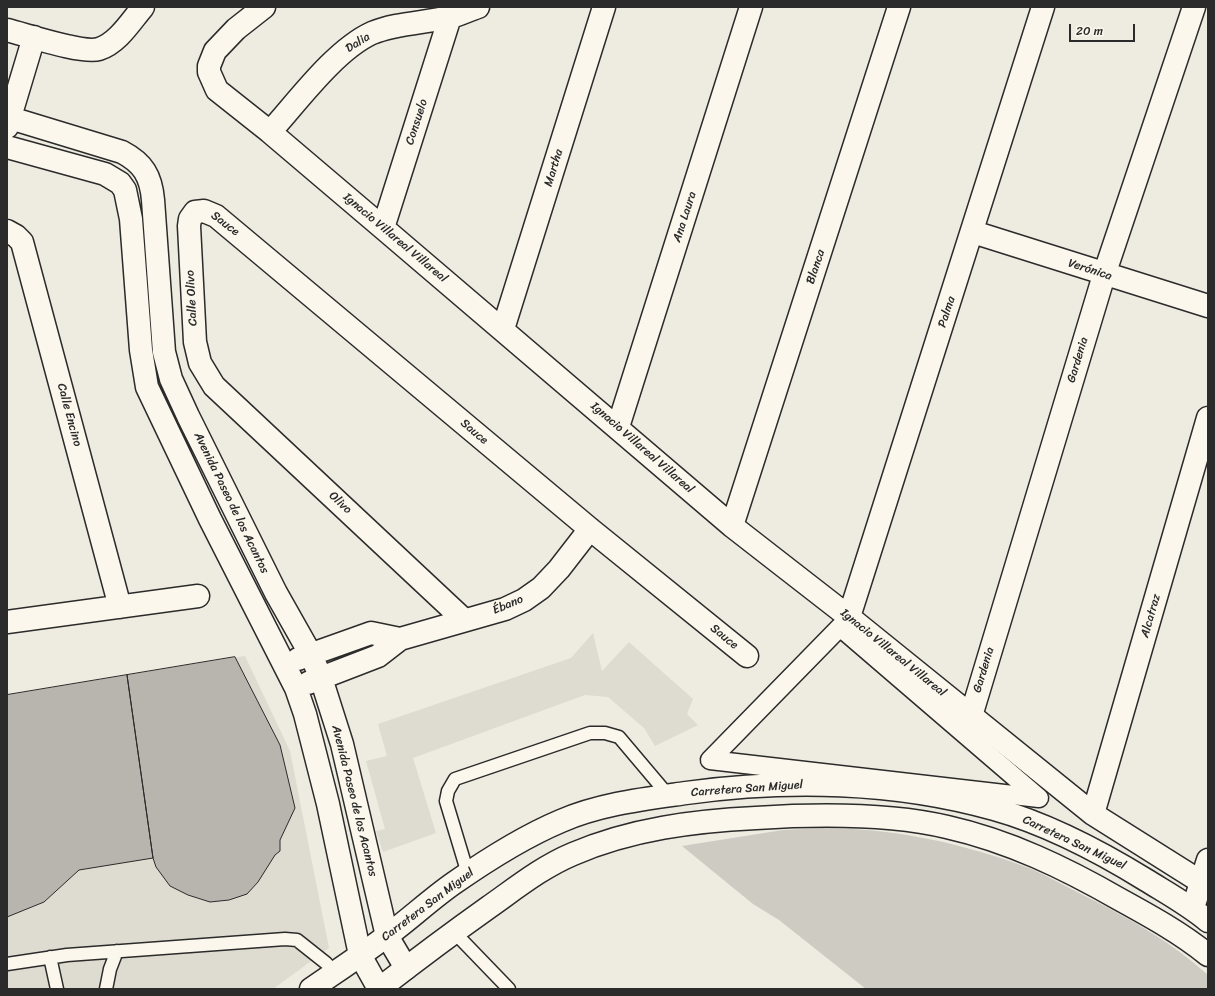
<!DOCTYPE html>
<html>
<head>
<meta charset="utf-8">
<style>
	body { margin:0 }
	#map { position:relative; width:1215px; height:996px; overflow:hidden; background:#eeebe0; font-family:Sriracha,sans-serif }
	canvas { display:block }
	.frame { position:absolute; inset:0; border:8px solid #2b2b2b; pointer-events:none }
	.scale { position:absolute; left:1069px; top:24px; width:66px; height:18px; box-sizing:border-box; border:2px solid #2b2b2b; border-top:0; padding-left:5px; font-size:12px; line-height:14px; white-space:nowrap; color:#2b2b2b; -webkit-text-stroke:3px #fbf7ec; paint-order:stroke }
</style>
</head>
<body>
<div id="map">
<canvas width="1215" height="996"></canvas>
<div class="frame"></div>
<div class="scale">20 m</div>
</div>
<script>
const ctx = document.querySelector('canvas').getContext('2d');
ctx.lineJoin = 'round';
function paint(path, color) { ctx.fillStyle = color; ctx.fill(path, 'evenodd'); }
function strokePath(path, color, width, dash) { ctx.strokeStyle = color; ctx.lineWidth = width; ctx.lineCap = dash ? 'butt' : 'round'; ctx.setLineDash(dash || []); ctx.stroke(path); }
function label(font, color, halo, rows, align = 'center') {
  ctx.font = font + ' Sriracha,sans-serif'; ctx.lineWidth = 3; ctx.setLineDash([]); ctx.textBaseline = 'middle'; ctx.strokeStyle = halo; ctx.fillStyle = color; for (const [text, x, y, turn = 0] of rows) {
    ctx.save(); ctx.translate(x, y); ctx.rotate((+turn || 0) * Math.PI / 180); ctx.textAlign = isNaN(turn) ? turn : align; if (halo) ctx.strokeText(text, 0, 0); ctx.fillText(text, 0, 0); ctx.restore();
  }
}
const built = new Path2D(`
	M 593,633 L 602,671 L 629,642 L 693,699 L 687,714 L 698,725 L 655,746 L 644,728 L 608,697 L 585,695 L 413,758 L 436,833 L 383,852 L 376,831 L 385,829 L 366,761 L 387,756 L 378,724 L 571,658 Z
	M 245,656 L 290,751 L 329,948 L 273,989 L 7,989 L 7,695 Z`);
const green = new Path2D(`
	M 822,828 C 893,828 962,843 1029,868 C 1050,877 1071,889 1091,899 C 1132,920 1174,944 1208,975 L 1208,989 L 866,989 L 779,920 L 753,904 L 682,846 L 783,830 Z`);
const building = new Path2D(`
	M 235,657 L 280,745 L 295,808 L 280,840 L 280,851 L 275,855 L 258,882 L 247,894 L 229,900 L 210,902 L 188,895 L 170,886 L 156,867 L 153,858 L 127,675 Z
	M 127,675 L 153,858 L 79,870 L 44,902 L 7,917 L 7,695 Z`);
const service = new Path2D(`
	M 468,874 L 446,801 L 448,791 L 455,779 L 590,733 L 605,733 L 619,737 L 668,795
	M 454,932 L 509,989
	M 50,957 L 57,989
	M 7,964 L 67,955 L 285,939 L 297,940 L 326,963 L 335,972
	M 106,989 L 110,969 L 117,951`);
const pedestrian = new Path2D(`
	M 840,627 L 1039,798 L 710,760 Z`);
const minor = new Path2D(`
	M 264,7 L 236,29 L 215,51 L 209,66 L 209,72 L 217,90 L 270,132 L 383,228 L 732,526 L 849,617 L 1093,814 L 1201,882
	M 7,30 C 27,35 82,54 99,49 C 118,43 131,21 143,7
	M 7,117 L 122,152 C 143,163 151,176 153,200 L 164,352 L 171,379 L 188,416 L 276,593 L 311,655 L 321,678 L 342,744 L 387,936 L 406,968
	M 7,127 L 34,37
	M 270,132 C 298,101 335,50 372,33 C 396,23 424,23 450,17 C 459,15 469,10 478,7
	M 7,147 L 105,174 L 120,183 L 125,190 L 131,219 L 141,350 L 147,387 L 210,519 L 296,688 L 305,714 L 328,804 L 360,955 L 379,989
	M 383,228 L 450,17
	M 7,231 L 16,236 L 22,242 L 120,607
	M 973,232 L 1208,306
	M 503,329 L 604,7
	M 618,427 L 751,7
	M 732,526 L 899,7
	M 849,617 L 1043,7
	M 464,620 L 214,386 L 200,363 L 195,342 L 189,226 L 190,219 L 195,212 L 204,211 L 216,216 L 590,529 L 747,656
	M 7,622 L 198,596
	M 298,659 L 371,633 L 400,639
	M 308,683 L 378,656 L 400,639 L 505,609 L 524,600 L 541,588 L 559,569 L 590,529
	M 971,716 L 1104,275 L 1194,7
	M 1093,814 L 1208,418
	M 1193,908 L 1208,860`);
const secondary = new Path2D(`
	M 311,989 C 337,971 363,954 388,935 C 411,918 431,899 454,883 C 487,860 523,837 561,821 C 600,804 644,799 686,793 C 787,779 895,781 994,809 C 1048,824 1099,851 1146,880 C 1167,893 1189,905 1208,921
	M 379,989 C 415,961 451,934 489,907 C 516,888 542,867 573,854 C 631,829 694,821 756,818 C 817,814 887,813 947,827 C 1009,841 1065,868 1119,899 C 1150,916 1181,933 1208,955`);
const streetNames = [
	["Dalia",358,43,-32],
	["Consuelo",417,122,-72],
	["Martha",554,168,-73],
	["Ana Laura",685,217,-72],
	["Sauce",225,224,37],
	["Ignacio Villareal Villareal",395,238,40],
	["Blanca",816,267,-72],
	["Verónica",1090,270,18],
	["Calle Olivo",192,298,-93],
	["Palma",947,312,-72],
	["Gardenia",1078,360,-73],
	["Calle Encino",69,415,75],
	["Sauce",474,432,40],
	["Ignacio Villareal Villareal",642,448,41],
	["Avenida Paseo de los Acantos",231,503,64],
	["Olivo",340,503,43],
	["Ébano",508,605,-23],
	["Alcatraz",1151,616,-74],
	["Sauce",724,637,39],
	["Ignacio Villareal Villareal",893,653,39],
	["Gardenia",984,670,-73],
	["Carretera San Miguel",747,789,-4],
	["Avenida Paseo de los Acantos",354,801,76],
	["Carretera San Miguel",1074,843,25],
	["Carretera San Miguel",428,905,-37]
];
paint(built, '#dedbd1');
paint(green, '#cecbc2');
paint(building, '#b8b5ae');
strokePath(building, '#2b2b2b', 1);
strokePath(service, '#2b2b2b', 15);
strokePath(pedestrian, '#2b2b2b', 21);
strokePath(minor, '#2b2b2b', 25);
strokePath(secondary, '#2b2b2b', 25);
strokePath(service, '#fbf7ec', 12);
strokePath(pedestrian, '#fbf7ec', 18);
strokePath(minor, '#fbf7ec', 22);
strokePath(secondary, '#fbf7ec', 22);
label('12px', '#2b2b2b', '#fbf7ec', streetNames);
</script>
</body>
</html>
